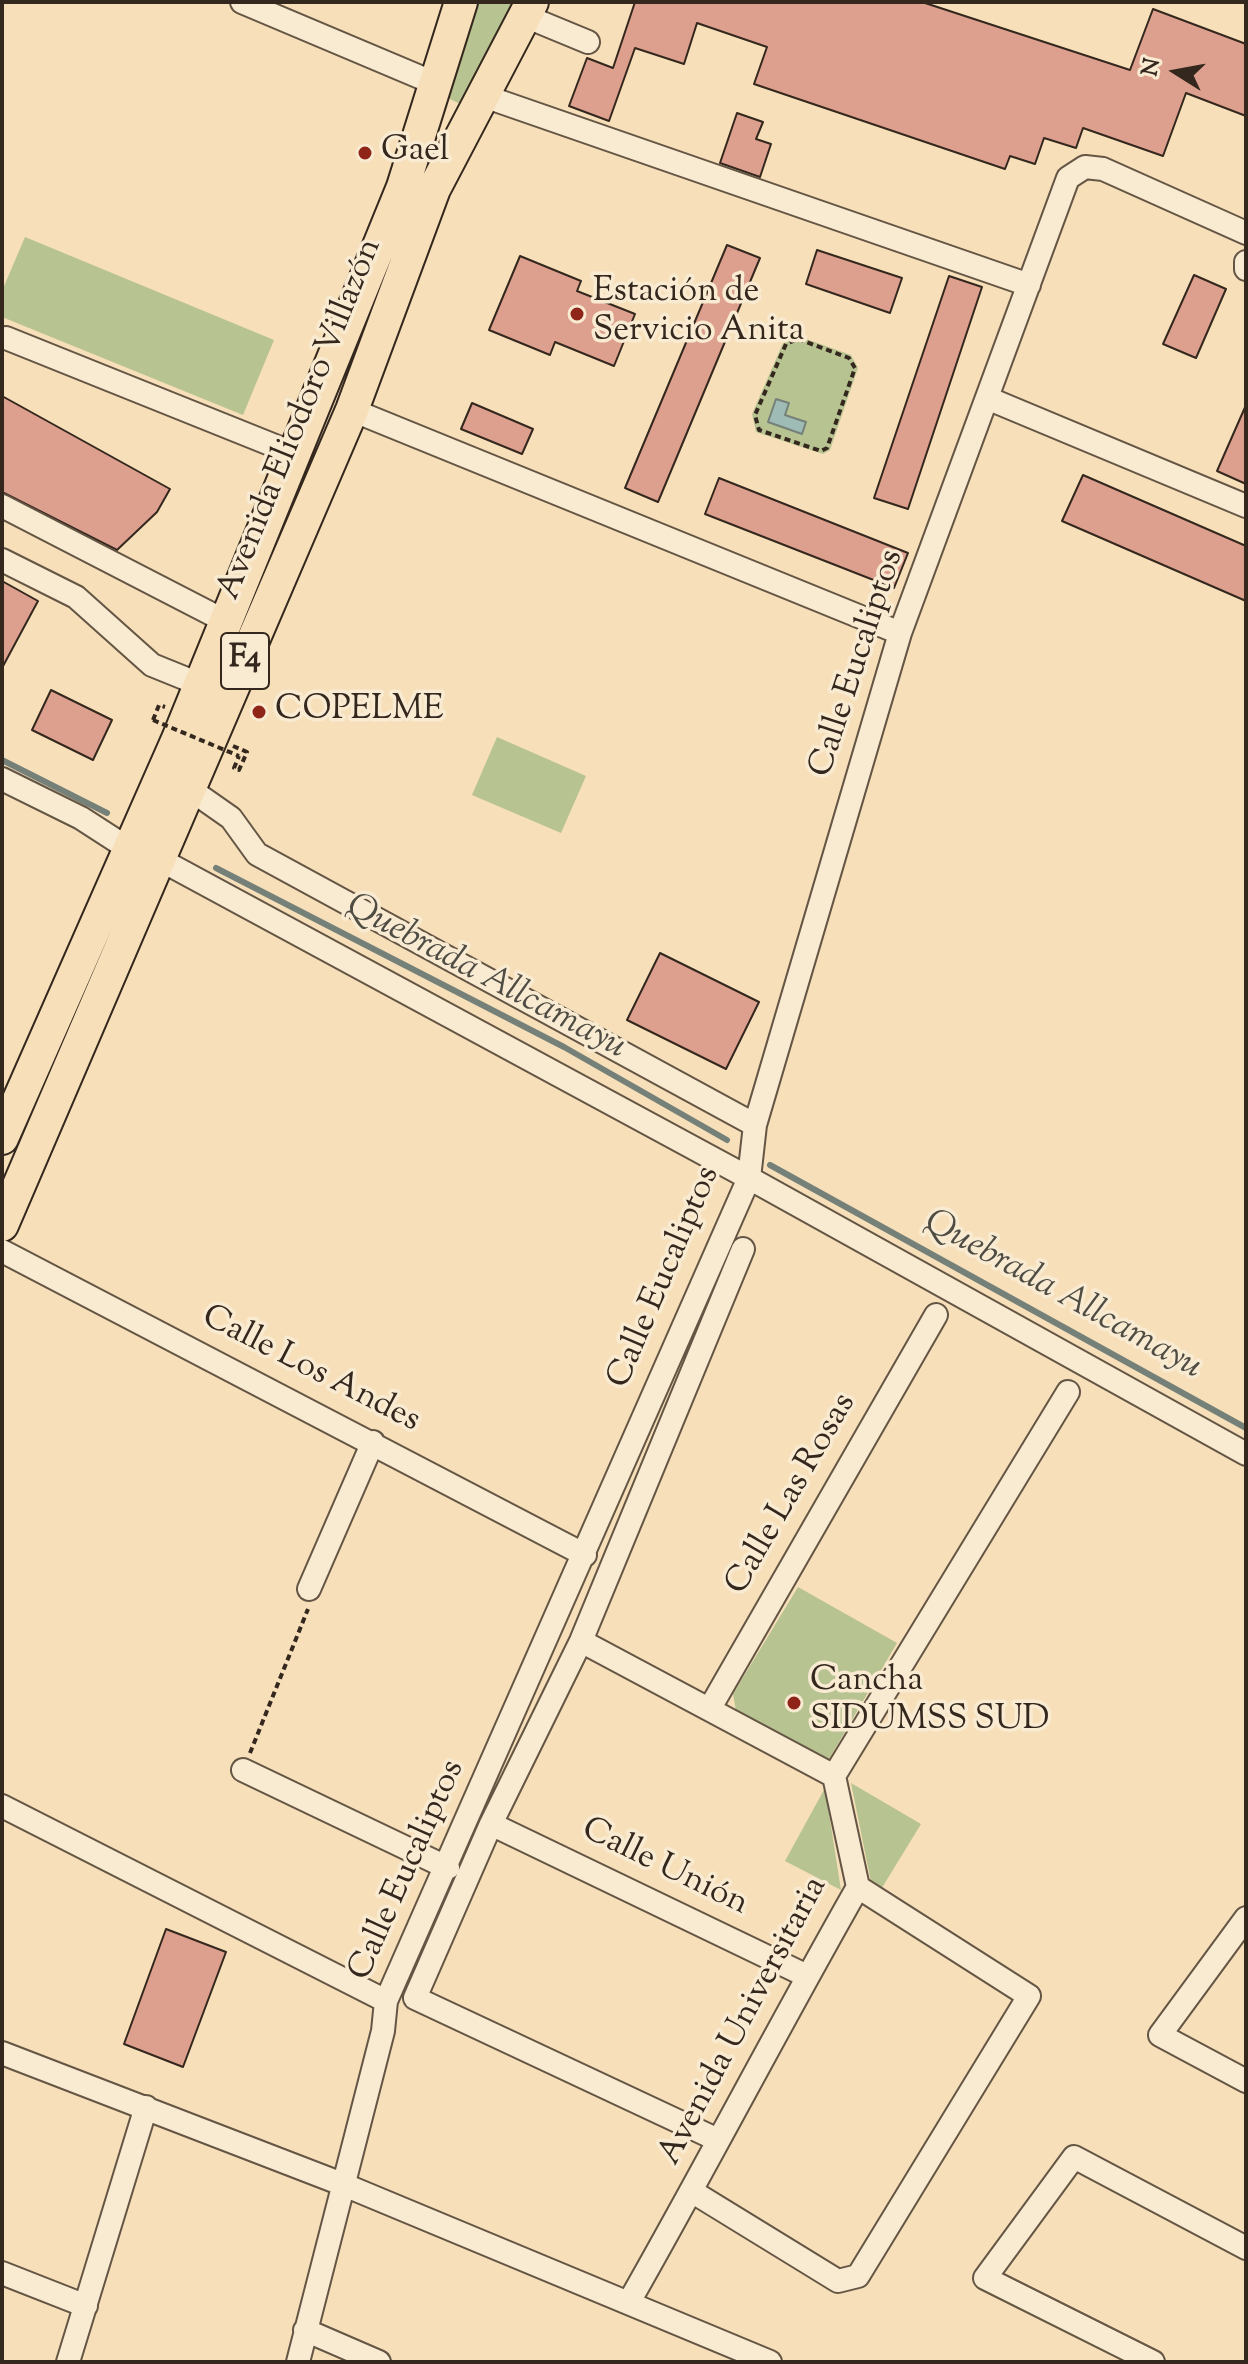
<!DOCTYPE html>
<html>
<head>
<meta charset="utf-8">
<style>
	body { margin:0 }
	#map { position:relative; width:1248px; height:2364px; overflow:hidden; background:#f6dfb9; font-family:"Sorts Mill Goudy",serif }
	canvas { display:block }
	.frame { position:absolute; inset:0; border:4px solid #34271d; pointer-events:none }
	.north { position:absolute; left:1136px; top:32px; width:80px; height:80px; -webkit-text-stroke:6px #f9ead2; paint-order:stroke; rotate:281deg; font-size:22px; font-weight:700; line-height:32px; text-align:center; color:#34271d }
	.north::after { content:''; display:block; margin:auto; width:28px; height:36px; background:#34271d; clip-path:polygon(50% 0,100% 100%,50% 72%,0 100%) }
</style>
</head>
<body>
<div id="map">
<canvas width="1248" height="2364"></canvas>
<div class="frame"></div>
<div class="north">N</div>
</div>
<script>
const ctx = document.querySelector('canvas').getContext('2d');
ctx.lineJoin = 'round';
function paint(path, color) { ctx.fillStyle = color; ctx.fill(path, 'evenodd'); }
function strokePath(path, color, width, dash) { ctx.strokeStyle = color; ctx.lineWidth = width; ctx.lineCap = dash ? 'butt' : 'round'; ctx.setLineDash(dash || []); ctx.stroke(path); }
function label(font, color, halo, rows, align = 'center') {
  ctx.font = font + ' "Sorts Mill Goudy",serif'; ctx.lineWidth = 7; ctx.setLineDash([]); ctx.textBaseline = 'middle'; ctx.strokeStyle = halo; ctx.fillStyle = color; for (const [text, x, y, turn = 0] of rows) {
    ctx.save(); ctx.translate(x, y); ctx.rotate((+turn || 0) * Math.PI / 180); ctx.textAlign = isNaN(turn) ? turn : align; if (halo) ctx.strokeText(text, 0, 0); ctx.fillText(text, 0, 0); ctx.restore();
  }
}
const green = new Path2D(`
	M 476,2 L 518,2 L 462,105 L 444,96 Z
	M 25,237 L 274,340 L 243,415 L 2,317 L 2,291 Z
	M 798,336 L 851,355 L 858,368 L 830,450 L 823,454 L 756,432 L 752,414 L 783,343 Z
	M 497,737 L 586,776 L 561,833 L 472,795 Z
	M 798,1587 L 897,1643 L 829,1759 L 736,1711 L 733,1694 Z
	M 851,1783 L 921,1824 L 880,1891 L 871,1882 Z
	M 825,1788 L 841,1890 L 785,1861 Z`);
const water = new Path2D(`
	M 776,399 L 789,403 L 785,415 L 806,422 L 802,434 L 768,422 Z`);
const stream = new Path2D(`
	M 2,760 L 107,813
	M 216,868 L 564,1047 L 727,1140
	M 770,1165 L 1246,1428`);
const building = new Path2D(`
	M 635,2 L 922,2 L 1130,70 L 1153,9 L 1246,44 L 1246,116 L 1186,93 L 1163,156 L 1083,128 L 1076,148 L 1044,138 L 1035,164 L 1010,156 L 1005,169 L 754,84 L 767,47 L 697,23 L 684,64 L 635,48 L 609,121 L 569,106 L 587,58 L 613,68 Z
	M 737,113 L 763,122 L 756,139 L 771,144 L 760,177 L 720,163 Z
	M 727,245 L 760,258 L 658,502 L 625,488 Z
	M 817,250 L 902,278 L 890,313 L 806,284 Z
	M 520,256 L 581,281 L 577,291 L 635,314 L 614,366 L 555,342 L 550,355 L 489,330 Z
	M 1194,275 L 1226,289 L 1196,358 L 1163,344 Z
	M 949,276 L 982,287 L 908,509 L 874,498 Z
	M 2,396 L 170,489 L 157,512 L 117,550 L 2,492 Z
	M 472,403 L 533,429 L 522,454 L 461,429 Z
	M 1246,405 L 1246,484 L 1217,471 Z
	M 1083,475 L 1246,546 L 1246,601 L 1062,521 Z
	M 719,478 L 908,553 L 894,588 L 705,514 Z
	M 2,581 L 38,601 L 2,668 Z
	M 51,690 L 112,720 L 93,760 L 32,730 Z
	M 660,953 L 759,1002 L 726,1069 L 627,1020 Z
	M 166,1929 L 226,1952 L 183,2067 L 124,2044 Z`);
const path = new Path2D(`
	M 798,339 L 849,358 L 855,368 L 827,448 L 821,451 L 759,430 L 755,415 L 786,344 Z
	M 153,720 L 159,705 L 165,707
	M 233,746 L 247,752 L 239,770 L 234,768 L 239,756
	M 250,1753 L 308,1609`);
const minor = new Path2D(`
	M 242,2 L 434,83
	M 525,16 L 588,42
	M 481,95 L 1029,285
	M 1246,262 L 1246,269
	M 6,338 L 295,454
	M 987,398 L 1246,506
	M 352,410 L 900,633
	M 2,506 L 227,622
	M 2,560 L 76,597 L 152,665 L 199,684
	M 2,779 L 81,818 L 129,849
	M 191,790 L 231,818 L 257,854 L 755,1125
	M 159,859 L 749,1178 L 1246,1454
	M 2,1251 L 585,1555
	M 309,1589 L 373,1442
	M 581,1641 L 834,1776
	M 710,1708 L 936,1315
	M 243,1770 L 448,1868
	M 2,1806 L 386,2001
	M 491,1824 L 807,1976
	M 1246,1918 L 1160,2035 L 1246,2081
	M 2,2053 L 342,2184 L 770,2362
	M 718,2140 L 415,1998 L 491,1824 L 581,1641 L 743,1249
	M 693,2192 L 838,2281 L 858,2276 L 1029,1996 L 858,1887
	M 2,2273 L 86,2306
	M 629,2302 C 707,2165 780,2024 858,1887 L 834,1776 L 1068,1392
	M 305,2330 L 379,2362
	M 68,2362 L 146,2107
	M 298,2362 L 383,2031 L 386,2001 L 749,1178 L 755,1125 L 900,633 L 1068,178 L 1085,167 L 1103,169 L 1246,233
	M 1153,2362 L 985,2278 L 1074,2157 L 1246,2248`);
const highway = new Path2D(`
	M 2,1138 L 178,739 L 403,187 L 461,2
	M 2,1225 L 352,410 L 434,189 L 532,2`);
const pathBridge = new Path2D(`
	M 153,720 L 239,756`);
const markers = [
	[365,153,8,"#8f2418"],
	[577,314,8,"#8f2418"],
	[259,712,8,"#8f2418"],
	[794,1703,8,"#8f2418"]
];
const shields = [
	[245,661,48]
];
const shieldNames = [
	["F4",245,661]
];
const poiNames = [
	["Gael",381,153],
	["Estación de",593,294],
	["Servicio Anita",593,333],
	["COPELME",275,712],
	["Cancha",810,1683],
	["SIDUMSS SUD",810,1722]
];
const streetNames = [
	["Avenida Eliodoro Villazón",302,420,-68],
	["Calle Eucaliptos",859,664,-72],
	["Calle Eucaliptos",666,1278,-67],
	["Calle Los Andes",310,1371,27],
	["Calle Las Rosas",793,1495,-60],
	["Calle Unión",664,1869,26],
	["Calle Eucaliptos",409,1871,-66],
	["Avenida Universitaria",745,2022,-62]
];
const waterNames = [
	["Quebrada Allcamayu",485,979,28],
	["Quebrada Allcamayu",1062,1297,29]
];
paint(green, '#b8c392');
paint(water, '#9ebcb5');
strokePath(water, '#748078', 2);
strokePath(stream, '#748078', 6);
paint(building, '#dda08e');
strokePath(building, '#34271d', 2);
strokePath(minor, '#645544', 26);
strokePath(highway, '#34271d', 36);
strokePath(path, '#34271d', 4, [6, 4]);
strokePath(minor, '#f9ead2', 22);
strokePath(highway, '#f6dfb9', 32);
strokePath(pathBridge, '#34271d', 4, [6, 4]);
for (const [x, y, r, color] of markers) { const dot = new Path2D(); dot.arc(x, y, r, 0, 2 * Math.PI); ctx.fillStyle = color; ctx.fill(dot); strokePath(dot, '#f9ead2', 3); }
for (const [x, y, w] of shields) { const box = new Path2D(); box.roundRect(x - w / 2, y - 28, w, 56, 6); ctx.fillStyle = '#f9ead2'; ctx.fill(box); strokePath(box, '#34271d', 2); }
label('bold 32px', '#34271d', null, shieldNames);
label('34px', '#34271d', '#f9ead2', poiNames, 'left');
label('34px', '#34271d', '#f9ead2', streetNames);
label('italic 36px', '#4e4c43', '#f9ead2', waterNames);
</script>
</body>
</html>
